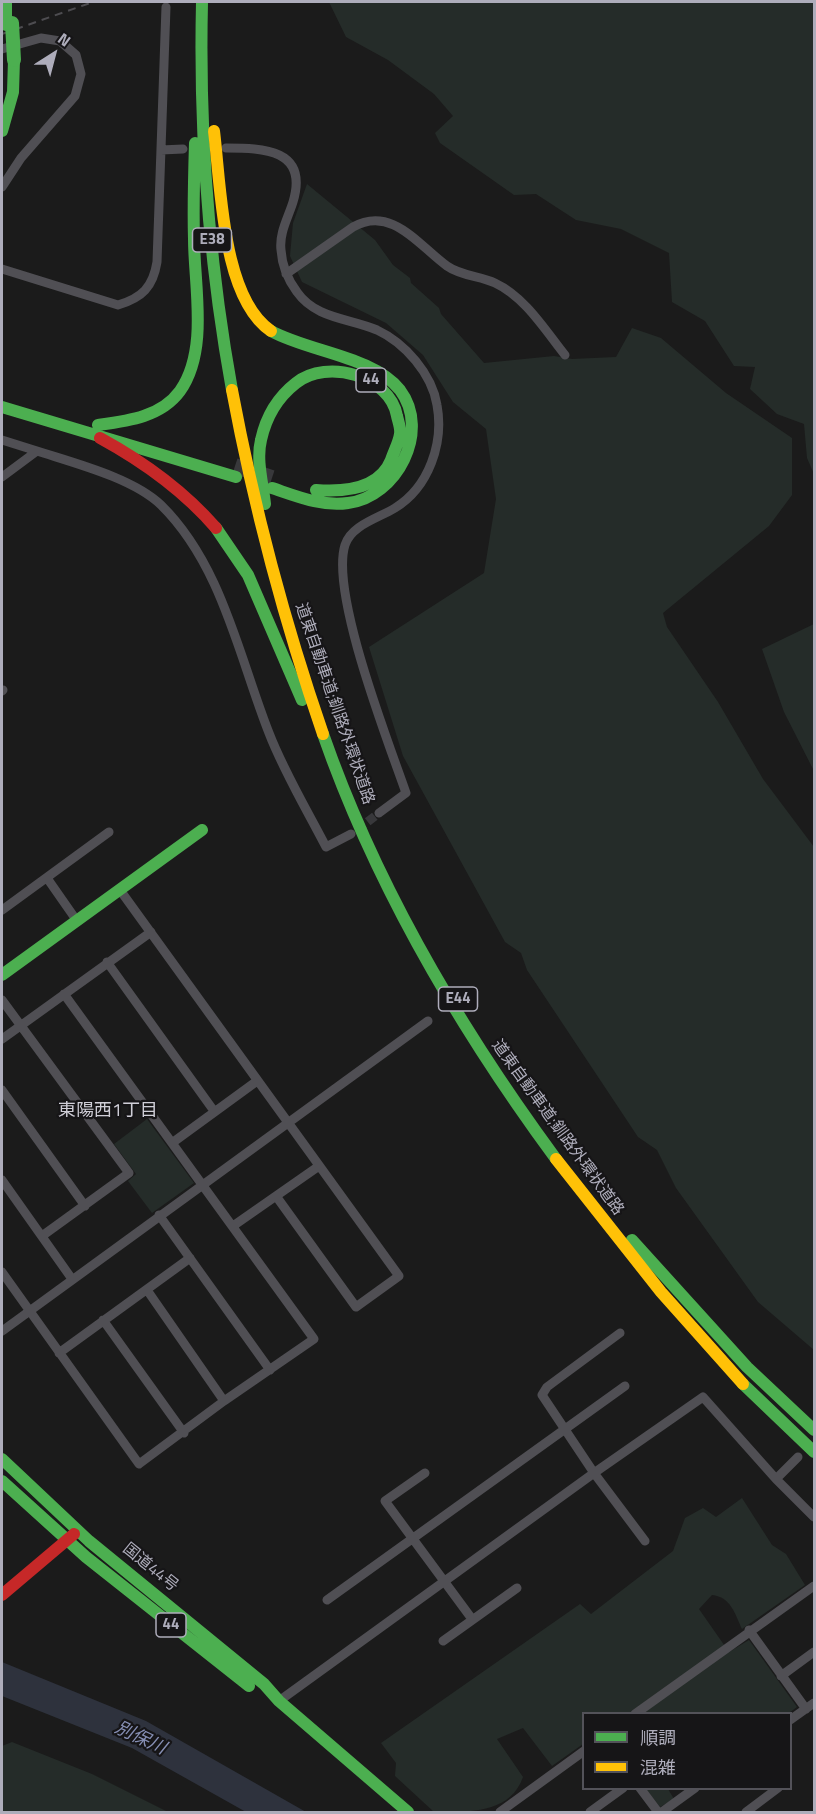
<!DOCTYPE html>
<html>
<head>
<meta charset="utf-8">
<style>
	body { margin:0 }
	#map { position:relative; width:816px; height:1814px; overflow:hidden; background:#1b1b1b; font-family:"Titillium Web","Noto Sans JP",sans-serif }
	canvas { display:block }
	.frame { position:absolute; inset:0; border:3px solid #aeadbb; pointer-events:none }
	.legend { position:absolute; left:582px; top:1712px; width:210px; height:78px; box-sizing:border-box; background:#161517; border:2px solid #535259; margin:0; padding:8px 10px; list-style:none; font-size:18px; color:#aeadbb }
	.legend li { display:flex; align-items:center; gap:12px; height:30px }
	.legend b { width:30px; border:2px solid #535259 }
	.north { position:absolute; left:24px; top:24px; width:60px; height:60px; -webkit-text-stroke:4px #161517; paint-order:stroke; rotate:36deg; font-size:16px; font-weight:700; line-height:24px; text-align:center; color:#aeadbb }
	.north::after { content:''; display:block; margin:auto; width:21px; height:27px; background:#aeadbb; clip-path:polygon(50% 0,100% 100%,50% 72%,0 100%) }
</style>
</head>
<body>
<div id="map">
<canvas width="816" height="1814"></canvas>
<div class="frame"></div>
<ul class="legend">
<li><b style="height:8px;background:#4caf50"></b>順調</li>
<li><b style="height:8px;background:#ffc107"></b>混雑</li>
</ul>
<div class="north">N</div>
</div>
<script>
const ctx = document.querySelector('canvas').getContext('2d');
ctx.lineJoin = 'round';
function paint(path, color) { ctx.fillStyle = color; ctx.fill(path, 'evenodd'); }
function strokePath(path, color, width, dash) { ctx.strokeStyle = color; ctx.lineWidth = width; ctx.lineCap = dash ? 'butt' : 'round'; ctx.setLineDash(dash || []); ctx.stroke(path); }
function label(font, color, halo, rows, align = 'center') {
  ctx.font = font + ' "Titillium Web","Noto Sans JP",sans-serif'; ctx.lineWidth = 4.5; ctx.setLineDash([]); ctx.textBaseline = 'middle'; ctx.strokeStyle = halo; ctx.fillStyle = color; for (const [text, x, y, turn = 0] of rows) {
    ctx.save(); ctx.translate(x, y); ctx.rotate((+turn || 0) * Math.PI / 180); ctx.textAlign = isNaN(turn) ? turn : align; if (halo) ctx.strokeText(text, 0, 0); ctx.fillText(text, 0, 0); ctx.restore();
  }
}
const green = new Path2D(`
	M 329,2 L 814,2 L 814,474 L 807,458 L 804,424 L 777,414 L 750,389 L 755,367 L 734,366 L 705,321 L 672,302 L 669,253 L 621,229 L 576,220 L 536,194 L 514,195 L 440,143 L 435,133 L 453,116 L 434,94 L 388,60 L 346,37 Z
	M 307,184 L 375,240 L 393,265 L 410,278 L 411,283 L 439,308 L 441,314 L 484,363 L 554,356 L 572,359 L 616,357 L 632,328 L 661,338 L 726,393 L 792,438 L 792,495 L 769,526 L 663,613 L 667,627 L 718,702 L 763,779 L 814,847 L 814,1350 L 758,1302 L 676,1188 L 657,1150 L 638,1137 L 527,970 L 521,953 L 505,942 L 403,756 L 369,647 L 484,573 L 496,499 L 486,429 L 453,402 L 423,355 L 386,323 L 302,282 L 290,256 L 293,223 Z
	M 814,624 L 814,771 L 784,712 L 762,649 Z
	M 147,1119 L 194,1183 L 152,1213 L 128,1181 L 136,1174 L 114,1144 Z
	M 742,1498 L 772,1545 L 786,1554 L 805,1585 L 742,1629 C 735,1614 731,1597 712,1595 L 699,1609 L 729,1652 L 749,1640 L 797,1707 L 789,1713 L 584,1714 L 583,1744 L 552,1766 L 523,1728 L 497,1739 L 523,1777 C 510,1814 469,1812 434,1812 L 395,1776 L 396,1763 L 381,1743 L 580,1604 L 591,1614 L 673,1551 L 685,1518 L 703,1508 L 716,1517 Z
	M 12,1742 L 92,1774 L 168,1812 L 2,1812 L 2,1746 Z
	M 646,1789 L 668,1789 L 674,1799 L 660,1807 Z`);
const water = new Path2D(`
	M 2,1662 L 146,1721 L 306,1812 L 246,1812 L 132,1748 L 2,1696 Z`);
const streetTunnel = new Path2D(`
	M 357,830 L 379,813`);
const highwayTunnel = new Path2D(`
	M 235,466 L 272,478`);
const street = new Path2D(`
	M 2,49 L 41,38 L 60,41 L 76,55 L 81,74 L 75,96 L 21,158 L 2,187
	M 226,148 C 263,148 309,149 293,202 C 288,218 279,233 281,250 C 282,266 288,280 297,292 C 316,319 349,318 377,330 C 405,343 432,374 437,405 C 444,443 429,487 395,508 C 379,518 351,525 345,545 C 330,593 388,741 406,793 L 379,813
	M 161,150 L 183,149
	M 2,269 L 118,305 C 142,298 153,287 157,262 L 166,7
	M 286,274 L 353,227 C 392,205 419,246 447,266 C 461,276 480,276 495,283 C 525,297 545,330 565,355
	M 2,440 L 37,451
	M 2,477 L 37,451 C 74,463 133,478 161,505 C 222,565 239,657 269,733 C 284,772 307,810 326,847 L 351,834
	M 2,691 L 3,690
	M 47,878 L 77,921
	M 120,890 L 399,1276 L 356,1307 L 276,1196
	M 2,910 L 109,832
	M 107,962 L 214,1111
	M 2,1000 L 129,1173 L 42,1236
	M 2,1039 L 151,932
	M 2,1090 L 85,1206
	M 172,1143 L 257,1081
	M 2,1180 L 72,1279
	M 159,1215 L 270,1370
	M 233,1226 L 319,1166
	M 2,1272 L 139,1464 L 224,1401 L 314,1339 L 64,994
	M 147,1290 L 224,1401
	M 103,1320 L 184,1433
	M 2,1331 L 428,1021
	M 620,1333 L 547,1387 L 542,1395 L 594,1473 L 645,1541
	M 59,1353 L 190,1258
	M 425,1473 L 385,1501 L 472,1619
	M 776,1479 L 798,1457
	M 327,1600 L 625,1386
	M 749,1630 L 806,1709
	M 443,1641 L 517,1588
	M 781,1676 L 814,1652
	M 279,1701 L 594,1473 L 703,1397 L 776,1479 L 814,1517
	M 635,1714 L 814,1586
	M 790,1720 L 814,1703
	M 640,1788 L 658,1812
	M 500,1812 L 584,1751
	M 590,1812 L 623,1788
	M 662,1812 L 695,1788
	M 746,1812 L 778,1788`);
const fast = new Path2D(`
	M 6,2 L 6,25
	M 202,2 C 199,131 209,263 232,390
	M 2,131 L 13,92 L 14,60
	M 271,331 C 309,352 373,356 400,390 C 431,431 397,497 348,503 C 322,507 296,496 272,488
	M 2,407 L 236,477
	M 98,425 C 128,421 161,417 180,391 C 209,350 194,285 194,239 C 193,207 194,175 195,143
	M 265,504 C 263,484 256,460 261,440 C 266,417 278,397 296,383 C 327,358 390,376 397,416 C 398,421 401,428 400,434 C 399,442 394,451 391,460 C 379,490 343,492 316,490
	M 216,528 L 248,575 L 302,700
	M 323,734 C 376,886 461,1030 556,1159
	M 2,975 L 202,830
	M 632,1240 L 747,1367 L 814,1430
	M 743,1384 L 814,1452
	M 2,1459 L 89,1541 L 264,1684 L 279,1701 L 408,1812
	M 2,1481 L 86,1557 L 249,1686`);
const slow = new Path2D(`
	M 214,131 C 221,187 222,298 271,331
	M 232,390 C 254,507 284,621 323,734
	M 556,1159 L 661,1292 L 743,1384`);
const jam = new Path2D(`
	M 100,438 C 144,462 183,490 216,528
	M 2,1595 L 74,1534`);
const rail = new Path2D(`
	M 2,34 L 93,2`);
const fastBridge = new Path2D(`
	M 12,23 L 14,60`);
const shields = [
	[212,240,39],
	[371,380,30],
	[458,999,39],
	[171,1625,30]
];
const shieldNames = [
	["E38",212,240],
	["44",371,380],
	["E44",458,999],
	["44",171,1625]
];
const streetNames = [
	["道東自動車道;釧路外環状道路",334,704,71],
	["道東自動車道;釧路外環状道路",557,1128,54],
	["国道44号",150,1568,39]
];
const neighbourhoodNames = [
	["東陽西1丁目",108,1112]
];
const waterNames = [
	["別保川",140,1739,25]
];
paint(green, '#252c29');
paint(water, '#2e323d');
strokePath(streetTunnel, '#38383b', 9, [9, 4.5]);
strokePath(highwayTunnel, '#38383b', 16, [16, 8]);
strokePath(street, '#504f54', 9);
strokePath(fast, '#4caf50', 12);
strokePath(slow, '#ffc107', 12);
strokePath(jam, '#c62828', 12);
strokePath(rail, '#4d4c50', 2, [8, 6]);
strokePath(fastBridge, '#4caf50', 14);
for (const [x, y, w] of shields) { const box = new Path2D(); box.roundRect(x - w / 2, y - 12, w, 24, 4.5); ctx.fillStyle = '#161517'; ctx.fill(box); strokePath(box, '#aeadbb', 1.5); }
label('bold 15px', '#aeadbb', null, shieldNames);
label('16px', '#aeadbb', '#161517', streetNames);
label('18px', '#cfced7', '#161517', neighbourhoodNames);
label('italic 18px', '#868fb4', '#161517', waterNames);
</script>
</body>
</html>
